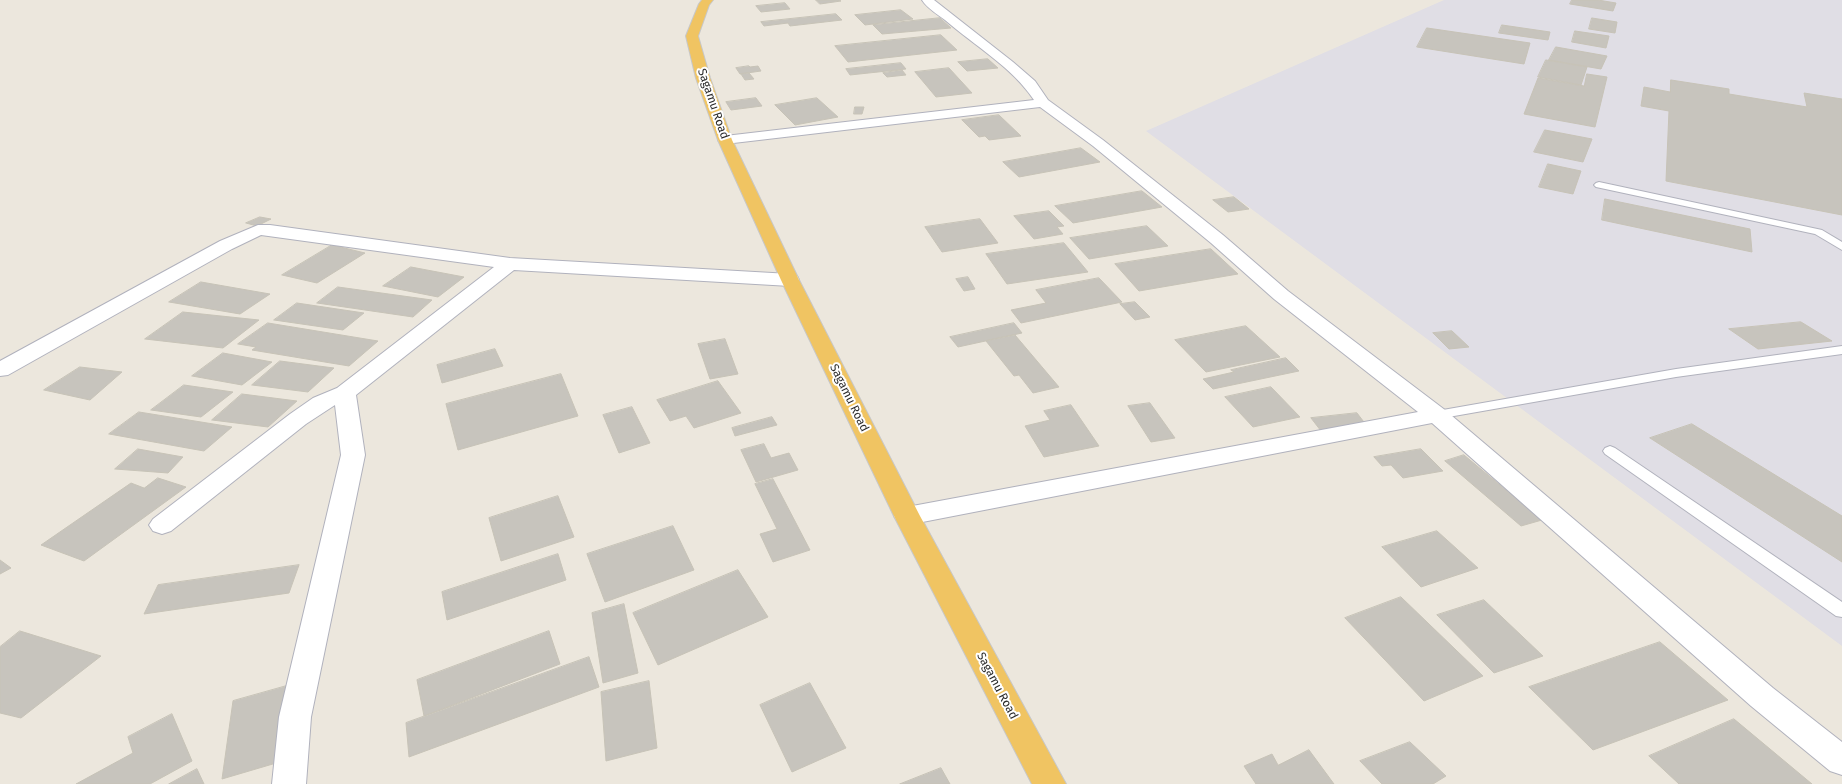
<!DOCTYPE html>
<html>
<head>
<meta charset="utf-8">
<style>
	body { margin:0 }
	canvas { display:block; background:#ece7dd }
</style>
</head>
<body>
<canvas width="1842" height="784"></canvas>
<script>
const ctx = document.querySelector('canvas').getContext('2d');
ctx.lineJoin = 'round';
function paint(path, color) { ctx.fillStyle = color; ctx.fill(path, 'evenodd'); }
function strokePath(path, color, width, dash) { ctx.strokeStyle = color; ctx.lineWidth = width; ctx.lineCap = dash ? 'butt' : 'round'; ctx.setLineDash(dash || []); ctx.stroke(path); }
function label(font, color, halo, rows, align = 'center') {
  ctx.font = font + ' "Fira Sans",sans-serif'; ctx.lineWidth = 4; ctx.setLineDash([]); ctx.textBaseline = 'middle'; ctx.strokeStyle = halo; ctx.fillStyle = color; for (const [text, x, y, turn = 0] of rows) {
    ctx.save(); ctx.translate(x, y); ctx.rotate((+turn || 0) * Math.PI / 180); ctx.textAlign = isNaN(turn) ? turn : align; if (halo) ctx.strokeText(text, 0, 0); ctx.fillText(text, 0, 0); ctx.restore();
  }
}
const industrial = new Path2D(`
	M 1444,0 L 1842,0 L 1842,646 L 1146,131 Z`);
const building = new Path2D(`
	M 816,0 L 839,0 L 841,1 L 820,4 Z
	M 1572,0 L 1598,0 L 1616,3 L 1613,11 L 1570,4 Z
	M 785,3 L 790,9 L 761,12 L 756,6 Z
	M 901,10 L 913,19 L 865,25 L 855,15 Z
	M 836,14 L 842,20 L 790,26 L 788,23 L 764,26 L 761,22 Z
	M 940,18 L 951,28 L 882,34 L 873,25 Z
	M 1592,18 L 1617,22 L 1615,33 L 1589,29 Z
	M 1502,25 L 1550,32 L 1548,40 L 1499,33 Z
	M 1427,28 L 1530,43 L 1524,64 L 1417,47 Z
	M 1575,31 L 1609,36 L 1606,48 L 1572,42 Z
	M 941,35 L 957,50 L 848,62 L 835,46 Z
	M 1556,47 L 1607,56 L 1601,69 L 1549,60 Z
	M 988,59 L 998,68 L 967,71 L 958,62 Z
	M 1546,60 L 1587,67 L 1581,85 L 1538,77 Z
	M 901,63 L 906,69 L 850,75 L 846,69 Z
	M 749,66 L 750,67 L 758,66 L 761,71 L 740,74 L 736,68 Z
	M 949,68 L 972,93 L 936,97 L 915,72 Z
	M 902,70 L 906,75 L 887,77 L 883,73 Z
	M 749,73 L 754,79 L 745,80 L 741,74 Z
	M 1587,74 L 1607,77 L 1595,127 L 1524,114 L 1538,78 L 1584,86 Z
	M 1671,80 L 1729,89 L 1729,94 L 1807,107 L 1804,93 L 1842,99 L 1842,215 L 1666,181 L 1669,111 L 1641,106 L 1644,87 L 1670,92 Z
	M 756,98 L 762,106 L 731,110 L 726,102 Z
	M 817,98 L 838,117 L 795,125 L 775,105 Z
	M 855,107 L 864,107 L 862,114 L 854,114 Z
	M 999,115 L 1021,136 L 989,140 L 985,136 L 979,137 L 962,120 Z
	M 1545,130 L 1592,139 L 1583,162 L 1534,152 Z
	M 1081,148 L 1100,162 L 1019,177 L 1003,162 Z
	M 1548,164 L 1581,171 L 1573,194 L 1539,187 Z
	M 1142,191 L 1162,207 L 1073,223 L 1055,206 Z
	M 1234,197 L 1249,209 L 1228,212 L 1213,200 Z
	M 1605,199 L 1750,229 L 1752,252 L 1602,220 Z
	M 1049,211 L 1064,226 L 1057,227 L 1063,234 L 1034,239 L 1014,216 Z
	M 260,217 L 271,219 L 257,226 L 246,223 Z
	M 980,219 L 998,243 L 942,252 L 925,227 Z
	M 1147,226 L 1168,246 L 1089,259 L 1070,238 Z
	M 1064,243 L 1088,272 L 1007,284 L 986,254 Z
	M 332,245 L 365,253 L 317,283 L 282,275 Z
	M 1211,249 L 1238,274 L 1139,291 L 1115,264 Z
	M 411,267 L 464,277 L 438,297 L 383,286 Z
	M 968,277 L 975,289 L 964,291 L 956,279 Z
	M 1099,278 L 1122,302 L 1021,323 L 1011,310 L 1046,303 L 1036,290 Z
	M 201,282 L 270,294 L 240,314 L 169,302 Z
	M 338,287 L 432,300 L 413,317 L 317,303 Z
	M 1135,302 L 1150,317 L 1135,320 L 1120,304 Z
	M 297,303 L 364,313 L 343,330 L 274,320 Z
	M 183,312 L 259,320 L 223,348 L 145,339 Z
	M 1801,322 L 1832,341 L 1758,349 L 1729,329 Z
	M 268,323 L 378,341 L 349,366 L 252,350 L 256,347 L 238,344 Z
	M 1014,323 L 1022,333 L 958,347 L 950,337 Z
	M 1246,326 L 1280,357 L 1206,372 L 1175,340 Z
	M 1452,331 L 1469,347 L 1449,349 L 1433,333 Z
	M 1015,335 L 1059,387 L 1033,393 L 1019,375 L 1014,376 L 986,341 Z
	M 725,339 L 738,374 L 710,379 L 698,344 Z
	M 495,349 L 503,366 L 442,383 L 437,365 Z
	M 223,353 L 272,362 L 242,385 L 192,376 Z
	M 1286,358 L 1299,371 L 1213,389 L 1203,379 L 1234,372 L 1231,370 Z
	M 280,361 L 334,368 L 308,392 L 252,385 Z
	M 80,367 L 122,372 L 90,400 L 44,390 Z
	M 561,374 L 578,416 L 458,450 L 446,404 Z
	M 718,381 L 741,413 L 694,428 L 686,416 L 670,421 L 657,400 Z
	M 184,385 L 233,392 L 201,417 L 151,410 Z
	M 1271,387 L 1300,417 L 1253,427 L 1225,397 Z
	M 242,394 L 297,401 L 268,427 L 212,420 Z
	M 1150,403 L 1175,438 L 1151,442 L 1128,406 Z
	M 1071,405 L 1099,446 L 1044,457 L 1025,426 L 1050,420 L 1044,411 Z
	M 632,407 L 650,443 L 619,453 L 603,415 Z
	M 139,412 L 232,427 L 204,451 L 109,434 Z
	M 1357,413 L 1367,426 L 1321,431 L 1311,418 Z
	M 772,417 L 777,425 L 735,436 L 732,428 Z
	M 1692,424 L 1842,516 L 1842,562 L 1650,438 Z
	M 764,444 L 771,458 L 789,453 L 798,470 L 756,482 L 741,450 Z
	M 138,449 L 183,457 L 168,473 L 115,469 Z
	M 1421,449 L 1443,471 L 1403,478 L 1391,465 L 1382,466 L 1374,457 Z
	M 1464,455 L 1542,520 L 1521,526 L 1445,461 Z
	M 158,478 L 186,487 L 84,561 L 41,545 L 131,483 L 144,488 Z
	M 773,479 L 810,550 L 773,562 L 760,534 L 777,529 L 755,484 Z
	M 558,496 L 574,537 L 501,561 L 489,518 Z
	M 673,526 L 694,570 L 605,602 L 587,554 Z
	M 1437,531 L 1478,568 L 1421,587 L 1382,547 Z
	M 558,554 L 566,580 L 447,620 L 442,592 Z
	M 0,560 L 11,568 L 0,574 Z
	M 299,565 L 289,593 L 144,614 L 158,585 Z
	M 738,570 L 768,617 L 658,665 L 633,613 Z
	M 1401,597 L 1483,676 L 1424,701 L 1345,618 Z
	M 1484,600 L 1543,656 L 1494,673 L 1437,615 Z
	M 624,604 L 638,673 L 603,683 L 592,613 Z
	M 20,631 L 101,656 L 21,718 L 0,713 L 0,647 Z
	M 549,631 L 560,664 L 424,716 L 417,680 Z
	M 1660,642 L 1728,700 L 1593,750 L 1529,687 Z
	M 589,657 L 599,687 L 409,757 L 406,723 Z
	M 649,681 L 657,748 L 606,761 L 601,692 Z
	M 810,683 L 846,748 L 792,772 L 760,705 Z
	M 290,685 L 283,761 L 222,779 L 233,701 Z
	M 172,714 L 192,761 L 150,784 L 76,784 L 133,753 L 128,737 Z
	M 1734,719 L 1812,784 L 1679,784 L 1649,756 Z
	M 1410,742 L 1446,776 L 1433,784 L 1382,784 L 1360,761 Z
	M 1309,750 L 1334,784 L 1256,784 L 1244,766 L 1272,754 L 1278,765 Z
	M 941,768 L 950,784 L 900,784 Z
	M 197,769 L 204,784 L 169,784 Z`);
const service = new Path2D(`
	M 1599,182 L 1822,230 L 1842,242 L 1842,250 L 1815,234 L 1596,187 L 1594,185 L 1596,183 Z
	M 1842,346 L 1842,354 L 1676,377 L 1437,419 L 1432,418 L 1430,415 L 1432,412 L 1437,411 L 1676,369 Z
	M 1610,446 L 1615,448 L 1842,602 L 1842,617 L 1836,616 L 1605,454 L 1603,451 L 1605,448 Z`);
const minor = new Path2D(`
	M 922,0 L 934,0 L 1013,62 L 1035,81 L 1048,100 L 1103,140 L 1223,235 L 1288,291 L 1445,410 L 1773,688 L 1842,742 L 1842,775 L 1830,771 L 1751,706 L 1432,423 L 907,525 L 898,522 L 894,516 L 898,510 L 907,507 L 1418,412 L 1274,299 L 1211,243 L 1093,146 L 1040,107 L 725,144 L 720,143 L 718,140 L 720,137 L 725,136 L 1034,100 C 1012,67 975,46 945,20 C 937,14 927,8 922,0 Z
	M 258,225 L 270,225 L 510,258 L 790,274 L 797,276 L 799,280 L 797,284 L 790,286 L 514,270 L 356,395 L 365,455 L 311,717 L 306,784 L 272,784 L 279,717 L 341,455 L 335,405 L 306,424 L 171,531 L 162,534 L 153,531 L 149,525 L 153,519 L 290,414 L 313,398 L 337,388 L 494,267 L 261,235 L 232,249 L 8,375 L 0,376 L 0,361 L 220,241 Z`);
const trunk = new Path2D(`
	M 702,0 L 713,0 L 709,5 L 698,36 L 710,78 L 732,140 L 799,280 L 920,516 L 1066,784 L 1032,784 L 894,516 L 781,280 L 718,140 L 696,78 L 686,36 L 699,4 Z`);
const streetNames = [
	["Sagamu Road",713,104,71],
	["Sagamu Road",849,398,64],
	["Sagamu Road",997,686,62]
];
paint(industrial, '#e0dee5');
paint(building, '#c7c4bd');
strokePath(building, '#c7c3b7', 1);
strokePath(service, '#b1b2bd', 2);
strokePath(minor, '#b1b2bd', 2);
strokePath(trunk, '#c8c8c8', 2);
paint(service, '#fff');
paint(minor, '#fff');
paint(trunk, '#f0c462');
label('12px', '#2b2b2b', '#fff', streetNames);
</script>
</body>
</html>
